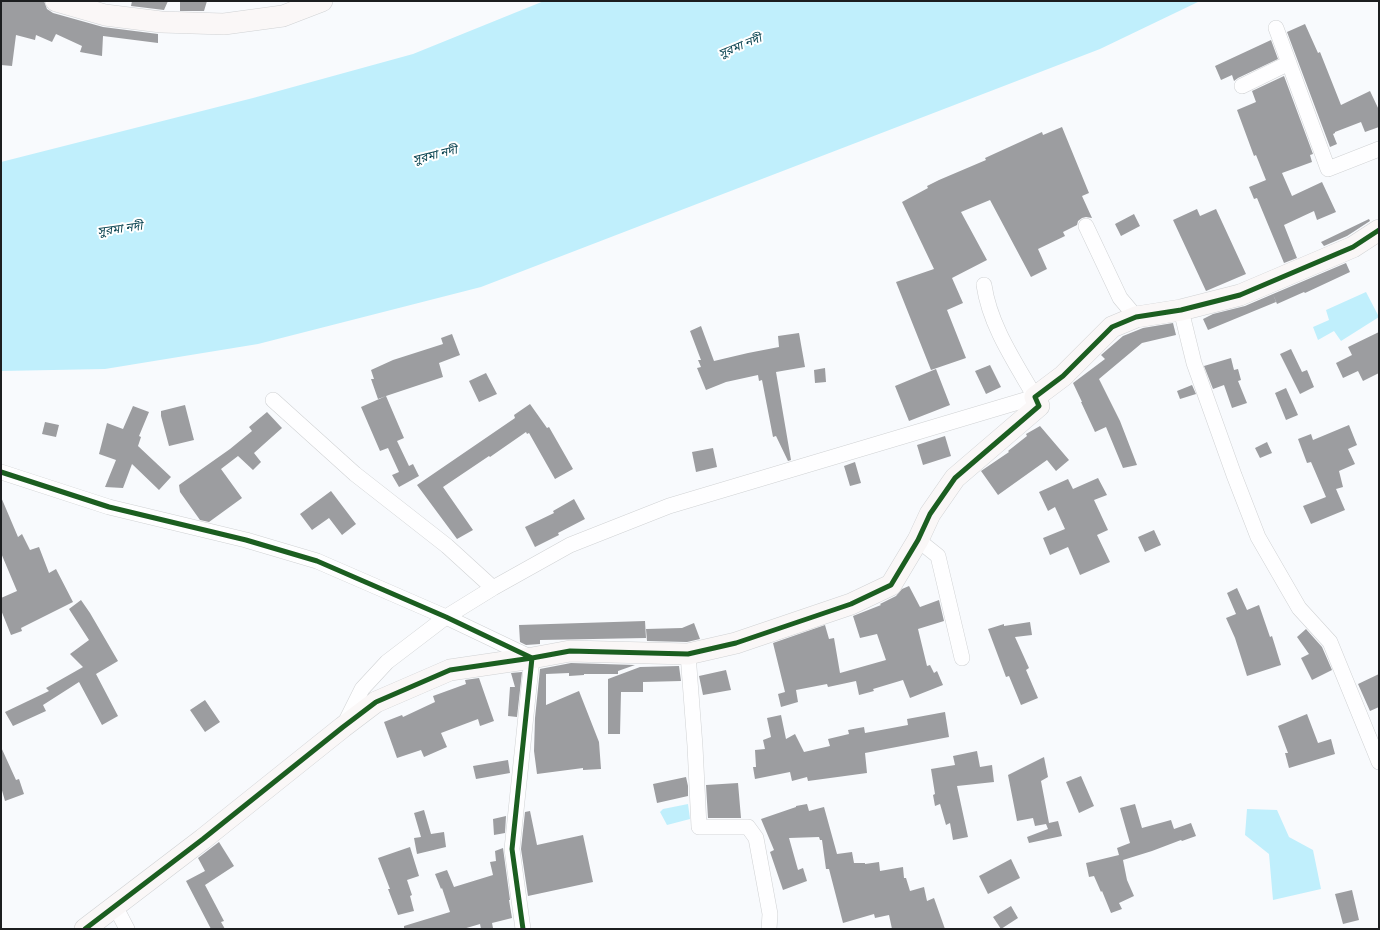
<!DOCTYPE html>
<html>
<head>
<meta charset="utf-8">
<style>
	body { margin:0 }
	#map { position:relative; width:1380px; height:930px; overflow:hidden; background:#f8fafd; font-family:"Playfair Display",serif }
	canvas { display:block }
	.frame { position:absolute; inset:0; border:2px solid #1c1e20; pointer-events:none }
</style>
</head>
<body>
<div id="map">
<canvas width="1380" height="930"></canvas>
<div class="frame"></div>
</div>
<script>
const ctx = document.querySelector('canvas').getContext('2d');
ctx.lineJoin = 'round';
function paint(path, color) { ctx.fillStyle = color; ctx.fill(path, 'evenodd'); }
function strokePath(path, color, width, dash) { ctx.strokeStyle = color; ctx.lineWidth = width; ctx.lineCap = dash ? 'butt' : 'round'; ctx.setLineDash(dash || []); ctx.stroke(path); }
function label(font, color, halo, rows, align = 'center') {
  ctx.font = font + ' "Playfair Display","Noto Sans Bengali",serif'; ctx.lineWidth = 4; ctx.setLineDash([]); ctx.textBaseline = 'middle'; ctx.strokeStyle = halo; ctx.fillStyle = color; for (const [text, x, y, turn = 0] of rows) {
    ctx.save(); ctx.translate(x, y); ctx.rotate((+turn || 0) * Math.PI / 180); ctx.textAlign = isNaN(turn) ? turn : align; if (halo) ctx.strokeText(text, 0, 0); ctx.fillText(text, 0, 0); ctx.restore();
  }
}
const water = new Path2D(`
	M 544,1 L 1200,1 L 1100,49 L 481,287 L 258,344 L 105,369 L 1,371 L 1,162 L 253,98 L 413,54 Z
	M 1366,292 L 1379,317 L 1341,341 L 1334,331 L 1318,340 L 1313,327 L 1329,320 L 1326,310 Z
	M 688,804 L 690,819 L 667,825 L 660,812 L 663,809 Z
	M 1247,809 L 1277,810 L 1289,837 L 1313,850 L 1321,889 L 1273,900 L 1269,854 L 1245,835 Z`);
const building = new Path2D(`
	M 1,1 L 44,1 L 47,9 L 53,13 L 103,27 L 158,34 L 158,43 L 103,36 L 102,56 L 80,52 L 82,46 L 56,34 L 52,42 L 36,35 L 35,40 L 16,35 L 12,66 L 1,65 Z
	M 132,1 L 168,1 L 164,10 L 131,6 Z
	M 180,1 L 207,1 L 204,11 L 180,11 Z
	M 1305,24 L 1318,53 L 1320,52 L 1341,105 L 1370,91 L 1379,110 L 1379,127 L 1365,132 L 1361,122 L 1335,132 L 1335,133 L 1333,134 L 1337,144 L 1330,147 L 1287,32 Z
	M 1271,40 L 1278,59 L 1238,78 L 1234,81 L 1232,75 L 1221,80 L 1215,66 Z
	M 1284,76 L 1313,154 L 1310,155 L 1312,162 L 1282,173 L 1292,196 L 1322,182 L 1336,212 L 1317,220 L 1314,211 L 1284,225 L 1297,258 L 1284,263 L 1257,198 L 1254,199 L 1249,187 L 1266,180 L 1256,155 L 1254,156 L 1237,110 L 1256,102 L 1252,91 Z
	M 1062,127 L 1089,193 L 1082,196 L 1092,218 L 1086,217 L 1082,218 L 1078,221 L 1077,225 L 1063,232 L 1065,236 L 1038,249 L 1047,269 L 1031,277 L 990,200 L 961,212 L 987,260 L 952,278 L 963,303 L 947,310 L 966,358 L 931,370 L 896,282 L 934,269 L 902,202 L 928,188 L 927,186 L 939,180 L 986,160 L 985,158 L 1042,132 L 1043,135 Z
	M 1197,209 L 1200,216 L 1216,209 L 1246,274 L 1206,291 L 1173,220 Z
	M 1134,214 L 1140,226 L 1121,236 L 1115,224 Z
	M 1369,219 L 1370,221 L 1347,236 L 1324,246 L 1321,242 Z
	M 1346,263 L 1350,272 L 1305,293 L 1304,292 L 1277,304 L 1273,294 Z
	M 1273,294 L 1276,302 L 1208,330 L 1203,319 L 1213,314 L 1245,306 Z
	M 1173,323 L 1176,335 L 1142,343 L 1099,379 L 1120,421 L 1137,465 L 1123,468 L 1106,427 L 1095,432 L 1081,402 L 1082,402 L 1073,383 L 1105,359 L 1101,355 L 1123,336 L 1143,328 Z
	M 701,326 L 714,361 L 748,353 L 779,347 L 778,336 L 799,333 L 805,367 L 776,372 L 791,460 L 788,461 L 776,436 L 773,437 L 762,380 L 759,381 L 758,375 L 726,382 L 706,390 L 697,368 L 701,367 L 698,360 L 701,360 L 690,331 Z
	M 1379,332 L 1379,373 L 1363,381 L 1358,371 L 1343,378 L 1336,363 L 1352,355 L 1348,347 Z
	M 452,334 L 460,355 L 439,363 L 443,377 L 386,396 L 404,438 L 397,441 L 409,466 L 413,464 L 419,476 L 399,487 L 392,475 L 399,472 L 388,448 L 380,451 L 361,407 L 386,396 L 378,399 L 371,379 L 374,379 L 371,370 L 393,360 L 443,344 L 441,338 Z
	M 1291,349 L 1302,372 L 1307,370 L 1314,387 L 1300,394 L 1280,354 Z
	M 1231,358 L 1234,370 L 1238,369 L 1241,380 L 1238,381 L 1247,403 L 1232,408 L 1224,385 L 1213,389 L 1204,366 Z
	M 990,365 L 1001,387 L 986,394 L 975,371 Z
	M 825,368 L 826,382 L 815,383 L 814,370 Z
	M 936,369 L 950,405 L 909,421 L 895,386 Z
	M 486,373 L 497,394 L 479,402 L 469,381 Z
	M 1192,385 L 1196,394 L 1180,399 L 1177,391 Z
	M 1286,388 L 1298,415 L 1286,420 L 1275,393 Z
	M 530,404 L 547,428 L 549,427 L 573,469 L 555,479 L 529,433 L 527,434 L 526,432 L 490,457 L 489,456 L 443,487 L 473,530 L 457,539 L 417,485 L 515,418 L 514,415 Z
	M 185,405 L 194,440 L 169,446 L 161,416 L 161,411 Z
	M 133,406 L 149,412 L 139,436 L 141,437 L 138,446 L 171,477 L 159,490 L 132,464 L 123,488 L 105,487 L 116,460 L 99,454 L 107,423 L 123,429 Z
	M 267,412 L 282,428 L 254,453 L 261,462 L 253,470 L 238,456 L 221,469 L 242,498 L 209,522 L 200,520 L 180,492 L 179,485 L 230,449 L 252,431 L 249,427 Z
	M 45,422 L 59,425 L 56,437 L 42,434 Z
	M 1349,425 L 1357,445 L 1348,449 L 1355,464 L 1339,471 L 1343,487 L 1336,489 L 1345,510 L 1311,524 L 1303,506 L 1326,497 L 1311,462 L 1307,463 L 1298,439 L 1311,434 L 1313,440 Z
	M 1040,426 L 1069,460 L 1056,471 L 1047,460 L 998,495 L 981,471 L 1009,452 L 1008,451 L 1027,436 L 1026,434 Z
	M 945,436 L 951,456 L 923,465 L 917,445 Z
	M 1267,442 L 1272,453 L 1260,458 L 1255,448 Z
	M 713,448 L 717,467 L 696,472 L 692,452 Z
	M 855,462 L 861,483 L 850,486 L 844,466 Z
	M 1098,478 L 1107,495 L 1094,500 L 1108,530 L 1097,535 L 1110,562 L 1080,575 L 1068,547 L 1050,555 L 1043,538 L 1065,529 L 1055,507 L 1048,511 L 1039,492 L 1068,479 L 1073,489 Z
	M 331,491 L 356,524 L 342,535 L 329,518 L 312,530 L 300,514 Z
	M 1,497 L 18,537 L 22,534 L 30,550 L 39,547 L 49,573 L 56,569 L 73,602 L 21,628 L 22,631 L 11,635 L 1,610 L 1,598 L 17,591 L 1,553 Z
	M 574,499 L 585,519 L 558,533 L 559,535 L 535,547 L 525,527 L 554,513 L 553,511 Z
	M 1154,530 L 1161,545 L 1145,552 L 1138,537 Z
	M 909,586 L 920,607 L 939,600 L 944,621 L 918,629 L 927,666 L 930,665 L 934,673 L 937,671 L 943,685 L 910,698 L 903,680 L 873,689 L 874,691 L 859,695 L 856,681 L 828,687 L 827,684 L 796,690 L 798,702 L 781,707 L 778,694 L 785,692 L 773,643 L 825,625 L 829,639 L 834,638 L 840,673 L 886,660 L 877,634 L 860,638 L 853,616 L 881,605 L 880,604 L 896,596 L 902,589 Z
	M 1237,588 L 1247,610 L 1259,605 L 1270,637 L 1272,636 L 1281,665 L 1247,676 L 1235,638 L 1226,618 L 1236,614 L 1227,593 Z
	M 81,600 L 90,613 L 118,661 L 96,674 L 118,716 L 102,725 L 79,682 L 43,705 L 46,711 L 13,726 L 5,712 L 49,691 L 46,688 L 83,667 L 70,654 L 89,640 L 69,609 Z
	M 645,621 L 646,638 L 540,640 L 540,644 L 526,645 L 520,642 L 519,625 Z
	M 1030,622 L 1032,635 L 1015,637 L 1029,668 L 1026,670 L 1038,698 L 1021,705 L 1009,676 L 1006,677 L 988,629 L 1004,624 L 1004,626 Z
	M 694,623 L 700,639 L 687,642 L 647,641 L 646,629 L 682,628 Z
	M 1306,629 L 1322,647 L 1332,670 L 1312,680 L 1301,658 L 1309,654 L 1297,637 Z
	M 571,663 L 635,665 L 618,671 L 618,674 L 584,674 L 584,675 L 569,676 L 569,673 L 546,674 L 546,705 L 579,691 L 599,742 L 601,769 L 583,770 L 583,768 L 537,774 L 534,751 L 535,718 L 540,669 Z
	M 679,666 L 681,681 L 643,682 L 643,692 L 621,692 L 620,734 L 608,734 L 608,679 L 640,667 Z
	M 726,670 L 731,690 L 703,695 L 699,676 Z
	M 522,672 L 517,717 L 508,716 L 510,687 L 515,687 L 511,673 Z
	M 1379,674 L 1379,707 L 1370,711 L 1358,684 Z
	M 479,678 L 494,721 L 480,726 L 478,719 L 441,733 L 447,747 L 424,757 L 421,750 L 397,758 L 384,722 L 402,715 L 403,717 L 435,702 L 433,696 L 466,684 L 465,680 Z
	M 205,700 L 220,722 L 205,732 L 190,710 Z
	M 945,712 L 949,737 L 865,753 L 867,773 L 808,781 L 807,777 L 792,781 L 790,772 L 755,779 L 753,767 L 756,767 L 755,750 L 765,749 L 763,740 L 771,737 L 767,718 L 781,715 L 786,739 L 795,734 L 804,752 L 830,746 L 828,739 L 849,734 L 848,730 L 864,727 L 865,733 L 908,725 L 907,719 Z
	M 1307,714 L 1318,743 L 1331,739 L 1335,754 L 1289,768 L 1285,753 L 1288,753 L 1278,726 Z
	M 1,747 L 16,780 L 19,779 L 24,794 L 5,801 L 1,787 Z
	M 977,751 L 980,767 L 992,765 L 994,782 L 957,786 L 968,837 L 953,840 L 950,823 L 946,825 L 940,804 L 935,806 L 933,795 L 935,794 L 931,769 L 955,765 L 953,756 Z
	M 1044,757 L 1048,777 L 1041,781 L 1049,823 L 1058,821 L 1062,836 L 1029,843 L 1027,837 L 1048,829 L 1046,824 L 1035,826 L 1033,818 L 1017,821 L 1008,775 Z
	M 508,760 L 510,773 L 476,779 L 473,766 Z
	M 1081,776 L 1094,806 L 1079,813 L 1066,782 Z
	M 686,777 L 688,786 L 688,796 L 657,803 L 653,784 Z
	M 738,783 L 741,818 L 708,818 L 706,785 Z
	M 807,804 L 809,811 L 824,807 L 837,854 L 852,852 L 854,863 L 865,863 L 865,864 L 879,862 L 880,871 L 903,867 L 904,878 L 906,878 L 910,891 L 924,887 L 927,901 L 934,898 L 945,929 L 892,929 L 889,915 L 875,918 L 874,914 L 843,923 L 829,869 L 826,869 L 822,840 L 820,840 L 819,837 L 789,838 L 798,870 L 803,868 L 807,881 L 783,890 L 770,852 L 774,850 L 761,819 L 796,807 L 796,806 Z
	M 1135,804 L 1142,828 L 1171,820 L 1174,829 L 1191,823 L 1196,836 L 1182,841 L 1181,840 L 1152,851 L 1123,860 L 1127,880 L 1134,896 L 1119,903 L 1122,909 L 1111,913 L 1102,891 L 1101,892 L 1094,876 L 1089,877 L 1086,863 L 1119,855 L 1117,848 L 1130,843 L 1120,808 Z
	M 424,810 L 431,834 L 444,832 L 446,847 L 417,854 L 414,838 L 421,837 L 414,813 Z
	M 530,811 L 537,845 L 583,835 L 593,882 L 528,896 L 521,849 L 525,812 Z
	M 506,816 L 505,833 L 494,835 L 493,819 Z
	M 219,842 L 234,866 L 205,885 L 224,921 L 221,922 L 225,929 L 211,929 L 186,881 L 205,871 L 198,858 Z
	M 410,847 L 419,876 L 407,880 L 412,895 L 410,896 L 414,911 L 398,915 L 388,889 L 390,889 L 378,858 Z
	M 503,848 L 510,900 L 509,900 L 512,918 L 492,923 L 493,928 L 487,929 L 481,929 L 480,924 L 463,929 L 404,929 L 404,926 L 450,912 L 442,888 L 441,889 L 435,874 L 447,870 L 454,887 L 493,875 L 490,862 L 496,861 L 495,851 Z
	M 1011,859 L 1020,878 L 988,894 L 979,876 Z
	M 1352,890 L 1359,920 L 1343,924 L 1335,894 Z
	M 1011,906 L 1018,918 L 1001,929 L 993,917 Z`);
const street = new Path2D(`
	M 1276,28 L 1328,169 L 1379,149
	M 1242,86 L 1289,63
	M 1086,226 L 1120,298 L 1136,317
	M 1181,310 L 1194,363 L 1234,475 L 1258,537 L 1299,608 L 1330,642 L 1379,762
	M 273,400 L 355,474 L 447,546 L 493,588
	M 1,472 L 109,507 L 246,540 L 317,561 L 446,617 L 532,658 L 512,849 L 523,929
	M 918,540 L 938,556 L 962,658
	M 688,654 L 695,746 L 699,827 L 748,827 L 756,838 L 770,914 L 769,929
	M 345,723 L 362,689 L 387,662 L 446,617 L 493,588 L 570,545 L 669,506 L 1035,397 C 1015,362 990,326 984,285
	M 115,906 L 127,929`);
const secondary = new Path2D(`
	M 56,1 L 105,15 L 161,22 L 224,24 L 283,16 L 322,1
	M 85,929 L 203,839 L 343,727 L 376,702 L 450,670 L 532,658 L 570,651 L 688,654 L 736,643 L 851,604 L 891,585 L 918,540 L 930,514 L 955,478 L 1039,406 L 1035,397 L 1063,376 L 1112,327 L 1136,317 L 1181,310 L 1240,295 L 1353,247 L 1379,230`);
const cycleway = new Path2D(`
	M 1,472 L 109,507 L 246,540 L 317,561 L 446,617 L 532,658 L 512,849 L 523,929
	M 85,929 L 203,839 L 343,727 L 376,702 L 450,670 L 532,658 L 570,651 L 688,654 L 736,643 L 851,604 L 891,585 L 918,540 L 930,514 L 955,478 L 1039,406 L 1035,397 L 1063,376 L 1112,327 L 1136,317 L 1181,310 L 1240,295 L 1353,247 L 1379,230`);
const waterNames = [
	["সুরমা নদী",740,46,-22],
	["সুরমা নদী",435,155,-14],
	["সুরমা নদী",120,229,-8]
];
paint(water, '#c0effc');
paint(building, '#9c9da0');
strokePath(street, '#d0d2d4', 16);
strokePath(secondary, '#d0d2d4', 22);
strokePath(street, '#fefeff', 15);
strokePath(secondary, '#faf7f7', 21);
strokePath(cycleway, '#1b5e20', 5);
label('italic 12px', '#08424f', '#fff', waterNames);
</script>
</body>
</html>
